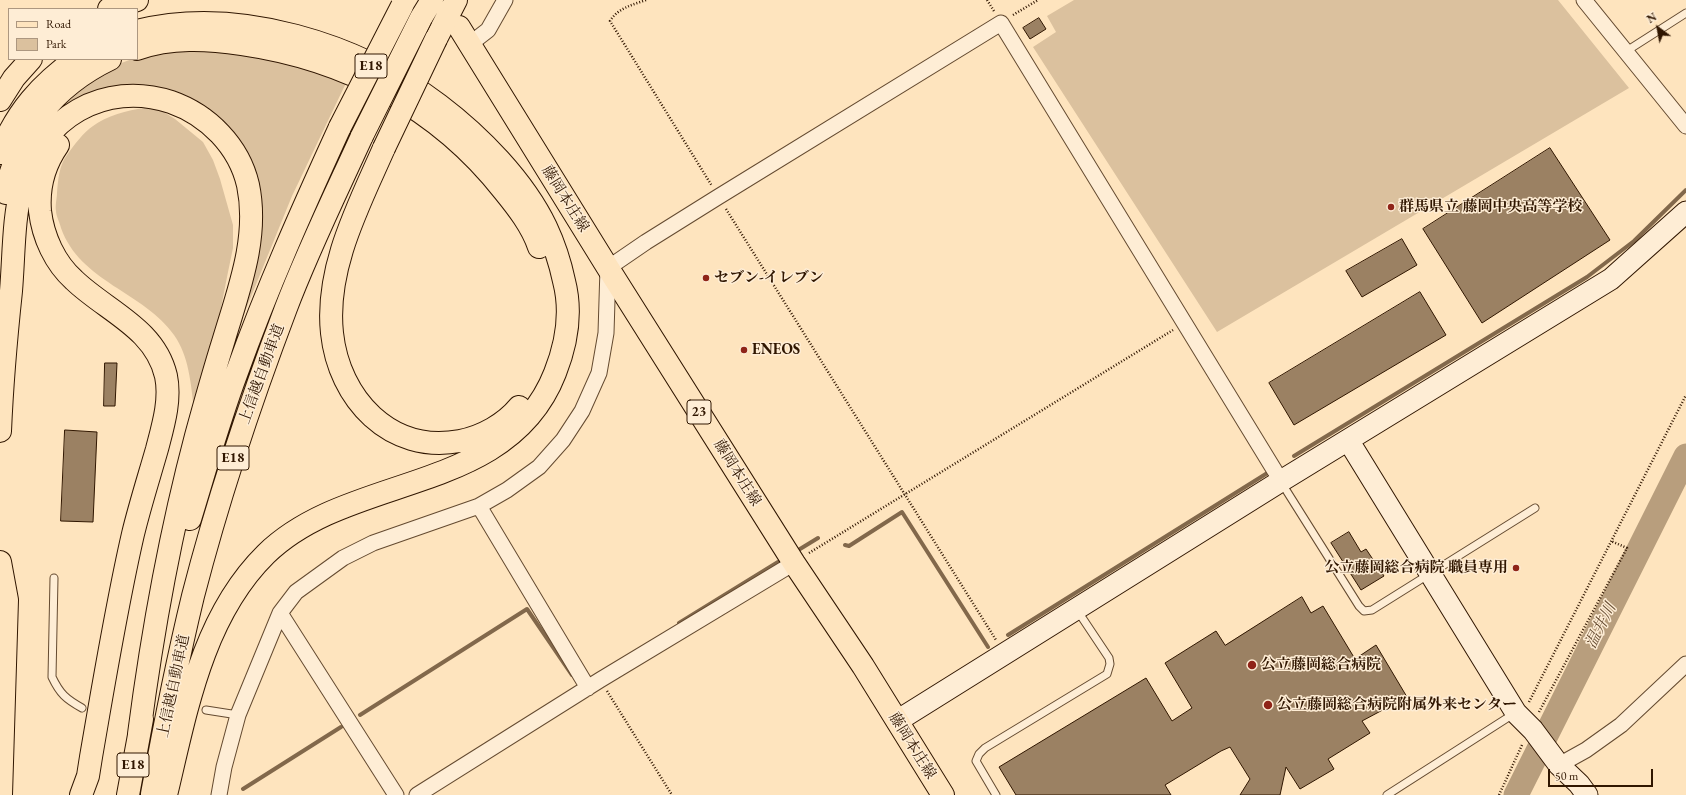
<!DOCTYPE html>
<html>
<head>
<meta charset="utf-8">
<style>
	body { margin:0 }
	#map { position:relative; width:1686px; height:795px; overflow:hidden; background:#fee4be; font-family:"EB Garamond",serif }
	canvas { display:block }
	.legend { position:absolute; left:8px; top:8px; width:130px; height:52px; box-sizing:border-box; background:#feedd5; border:1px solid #ac9780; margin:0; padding:5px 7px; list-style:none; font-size:12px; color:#301600 }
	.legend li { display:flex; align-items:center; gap:8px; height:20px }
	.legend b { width:20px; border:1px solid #ac9780 }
	.north { position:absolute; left:1638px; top:8px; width:40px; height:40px; -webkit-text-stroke:3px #feedd5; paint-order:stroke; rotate:328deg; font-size:11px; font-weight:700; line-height:16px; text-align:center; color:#301600 }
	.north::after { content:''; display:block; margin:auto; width:14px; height:18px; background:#301600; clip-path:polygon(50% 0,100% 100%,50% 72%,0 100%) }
	.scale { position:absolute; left:1548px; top:769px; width:105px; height:18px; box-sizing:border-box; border:2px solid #301600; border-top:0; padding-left:5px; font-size:12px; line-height:14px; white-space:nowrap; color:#301600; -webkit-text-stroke:3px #feedd5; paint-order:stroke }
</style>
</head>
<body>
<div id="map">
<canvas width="1686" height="795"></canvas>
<ul class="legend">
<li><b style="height:5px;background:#fee4be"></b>Road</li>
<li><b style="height:11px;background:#dbc19e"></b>Park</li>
</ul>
<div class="north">N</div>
<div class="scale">50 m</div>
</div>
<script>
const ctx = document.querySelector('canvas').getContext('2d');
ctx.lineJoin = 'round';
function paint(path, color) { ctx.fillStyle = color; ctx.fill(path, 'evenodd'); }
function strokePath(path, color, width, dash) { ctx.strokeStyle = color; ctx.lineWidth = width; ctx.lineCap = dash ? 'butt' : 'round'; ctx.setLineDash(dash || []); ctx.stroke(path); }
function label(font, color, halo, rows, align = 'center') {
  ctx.font = font + ' "EB Garamond","Noto Serif JP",serif'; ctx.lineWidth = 3; ctx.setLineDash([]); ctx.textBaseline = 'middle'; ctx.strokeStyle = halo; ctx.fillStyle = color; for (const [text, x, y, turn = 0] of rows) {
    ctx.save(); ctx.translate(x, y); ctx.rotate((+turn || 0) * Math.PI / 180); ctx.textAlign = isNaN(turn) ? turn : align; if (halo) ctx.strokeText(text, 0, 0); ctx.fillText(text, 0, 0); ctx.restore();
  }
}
const green = new Path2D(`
	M 1074,0 L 1558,0 L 1629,88 L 1217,332 L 1033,47 L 1056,32 L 1047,16 Z
	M 163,51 C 181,51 200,49 218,51 C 263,56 304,68 346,83 L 292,196 L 237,331 L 244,149 L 223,120 L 200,103 L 173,90 L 142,84 L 115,87 L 31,138 L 45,117 L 111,67 L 132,59 L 137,59 Z
	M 144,108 L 159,109 L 175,119 L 203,142 L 213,160 L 220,179 L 233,225 L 233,248 L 228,272 L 218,323 L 194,410 C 191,384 189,356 174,335 C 144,292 80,282 61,228 C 60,223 56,216 56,211 C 55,205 57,198 57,193 C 58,181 59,165 67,155 C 74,145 83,133 93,126 C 106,116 128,110 144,108 Z`);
const stream = new Path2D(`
	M 1294,456 L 1587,277 L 1634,241 L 1686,190
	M 845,545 L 849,546 L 902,512 L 988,647
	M 800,549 L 818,538
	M 679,623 L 778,562
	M 1008,635 L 1269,472
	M 360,715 L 527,609 L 572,675
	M 243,789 L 341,727`);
const river = new Path2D(`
	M 1516,795 L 1686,456`);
const building = new Path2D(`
	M 1039,18 L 1046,29 L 1030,39 L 1023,28 Z
	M 1550,148 L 1610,240 L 1482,323 L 1423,229 Z
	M 1402,239 L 1417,265 L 1362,297 L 1346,271 Z
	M 1420,292 L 1446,335 L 1294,425 L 1269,383 Z
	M 105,363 L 117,363 L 115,406 L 104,406 Z
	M 65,430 L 97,432 L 93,522 L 61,521 Z
	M 1349,532 L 1361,552 L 1366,549 L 1384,576 L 1361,590 L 1331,543 Z
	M 1302,597 L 1311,613 L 1323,606 L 1355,659 L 1376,645 L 1407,697 L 1362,721 L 1370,733 L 1328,759 L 1334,769 L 1300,789 L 1286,767 L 1280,795 L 1240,795 L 1250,779 L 1230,747 L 1221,751 L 1165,785 L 1171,795 L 1016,795 L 999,767 L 1146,678 L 1172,721 L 1192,708 L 1165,663 L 1216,631 L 1225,645 Z`);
const path = new Path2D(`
	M 646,0 C 632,5 618,8 610,21 L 712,186
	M 987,0 L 994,11
	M 1013,15 L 1038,0
	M 726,209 L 996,640
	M 809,553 L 1173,330
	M 607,691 L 672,795
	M 1529,702 L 1686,395
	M 1539,712 L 1627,548 L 1611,541
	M 1499,795 L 1522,745`);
const lane = new Path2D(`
	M 1625,52 L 1686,13
	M 1281,482 L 1359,606 L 1364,611 L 1372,610 L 1535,508
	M 54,578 L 52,677 C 60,694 66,699 82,708
	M 206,710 L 238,715
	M 996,795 L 976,761 L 979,754 L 985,748 L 1107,674 L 1110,664 L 1109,658 L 1077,610
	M 1387,795 L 1515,713`);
const street = new Path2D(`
	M 1584,0 L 1686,126
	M 470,44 L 488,30 L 505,0
	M 479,506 L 588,688
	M 280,613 L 396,795
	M 1559,765 L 1586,750 L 1621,725 L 1686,664
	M 219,795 L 224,767 L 238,715 L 280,613 L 296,592 L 343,558 L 373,543 L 479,506 L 507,490 L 539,467 L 563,440 L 582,411 L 599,373 L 606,333 L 608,268 L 646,242 L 718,197 L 1001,23 L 1281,481
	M 417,795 L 600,680 L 794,563`);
const secondary = new Path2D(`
	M 1348,440 L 1516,713 L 1533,730 L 1559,765 L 1579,784 L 1587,795
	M 897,721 L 1281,481 L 1611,279 L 1686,212`);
const primary = new Path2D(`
	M 459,27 L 608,268 L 794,563 L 863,666 L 943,795`);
const highway = new Path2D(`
	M 109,9 L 137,0
	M 421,18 L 432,0
	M 137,31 C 238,6 358,44 439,105 C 480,136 524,181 546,227 C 554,244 560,262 564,281 C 572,312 567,343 555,373 C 507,496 350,472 266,554 C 202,617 186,712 166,795
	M 436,39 L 456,0
	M 137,49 C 171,37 207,39 242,44 C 346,59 438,107 504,191 C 517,207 532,226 539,247
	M 0,100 L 14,78 L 31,59
	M 58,145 C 44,165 38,186 40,211 C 43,237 55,263 74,280 C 106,311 155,328 166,376 C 171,400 163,426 157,449 C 149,477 140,505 133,534 C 116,608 104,682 91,757 L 88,776 L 81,795
	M 384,148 C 359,205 325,268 332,333 C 339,399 390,454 460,441 C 482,437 505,424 519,407
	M 0,153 C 16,112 41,84 76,59
	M 6,193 C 17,132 54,86 110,59
	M 0,431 C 2,384 6,338 11,291 C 14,256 13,219 22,185 C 41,118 104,80 171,102 C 208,115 239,146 248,185 C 259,237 239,289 224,339 C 214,371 205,403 196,436 C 170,534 152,634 139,734
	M 190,519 C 205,470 219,420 237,372 C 267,288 303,208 340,127
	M 0,562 L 7,600 L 1,795
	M 152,794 C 164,728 177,662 193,596 C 218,499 250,403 286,308 C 308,250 336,193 362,136
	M 128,795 L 142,719`);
const highwayBridge = new Path2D(`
	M 340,127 L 402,6
	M 362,136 L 421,18
	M 384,148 L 436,39`);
const markers = [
	[1391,207,4,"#8f2418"],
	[706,278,4,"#8f2418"],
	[744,350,4,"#8f2418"],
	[1516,568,4,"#8f2418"],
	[1252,665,5,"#8f2418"],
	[1268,705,5,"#8f2418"]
];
const shields = [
	[371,66,32],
	[699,412,24],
	[233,458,32],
	[133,765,32]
];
const shieldNames = [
	["E18",371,66],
	["23",699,412],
	["E18",233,458],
	["E18",133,765]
];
const streetNames = [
	["藤岡本庄線",565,199,58],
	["上信越自動車道",262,374,-70],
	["藤岡本庄線",737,473,58],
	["上信越自動車道",174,686,-78],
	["藤岡本庄線",912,746,58]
];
const poiNames = [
	["群馬県立 藤岡中央高等学校",1399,207],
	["セブン-イレブン",714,278],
	["ENEOS",752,350],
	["公立藤岡総合病院 職員専用",1508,568,"right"],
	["公立藤岡総合病院",1261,665],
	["公立藤岡総合病院附属外来センター",1277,705]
];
const waterNames = [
	["温井川",1601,626,-63]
];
paint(green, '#dbc19e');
strokePath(stream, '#82684b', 4);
strokePath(river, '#b89e7d', 25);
paint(building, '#9b8163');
strokePath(building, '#301600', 1);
strokePath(lane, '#644a30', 9);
strokePath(street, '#644a30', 17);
strokePath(secondary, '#301600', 23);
strokePath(primary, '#301600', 24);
strokePath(highway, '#301600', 24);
strokePath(path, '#301600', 2.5, [1, 2]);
strokePath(lane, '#feedd5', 7);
strokePath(street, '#feedd5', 15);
strokePath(secondary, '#feedd5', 21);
strokePath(primary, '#fee4be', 22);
strokePath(highway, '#fee4be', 22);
strokePath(highwayBridge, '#301600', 24, []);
strokePath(highwayBridge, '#fee4be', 22);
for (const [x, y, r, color] of markers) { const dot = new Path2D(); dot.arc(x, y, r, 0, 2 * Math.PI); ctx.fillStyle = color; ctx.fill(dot); strokePath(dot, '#feedd5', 1.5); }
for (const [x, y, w] of shields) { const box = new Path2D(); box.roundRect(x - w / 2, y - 12, w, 24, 3); ctx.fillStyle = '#feedd5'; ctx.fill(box); strokePath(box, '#301600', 1); }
label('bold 14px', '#301600', null, shieldNames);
label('15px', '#301600', '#feedd5', streetNames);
label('bold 15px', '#301600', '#feedd5', poiNames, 'left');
label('italic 16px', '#664c32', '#feedd5', waterNames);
</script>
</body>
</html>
